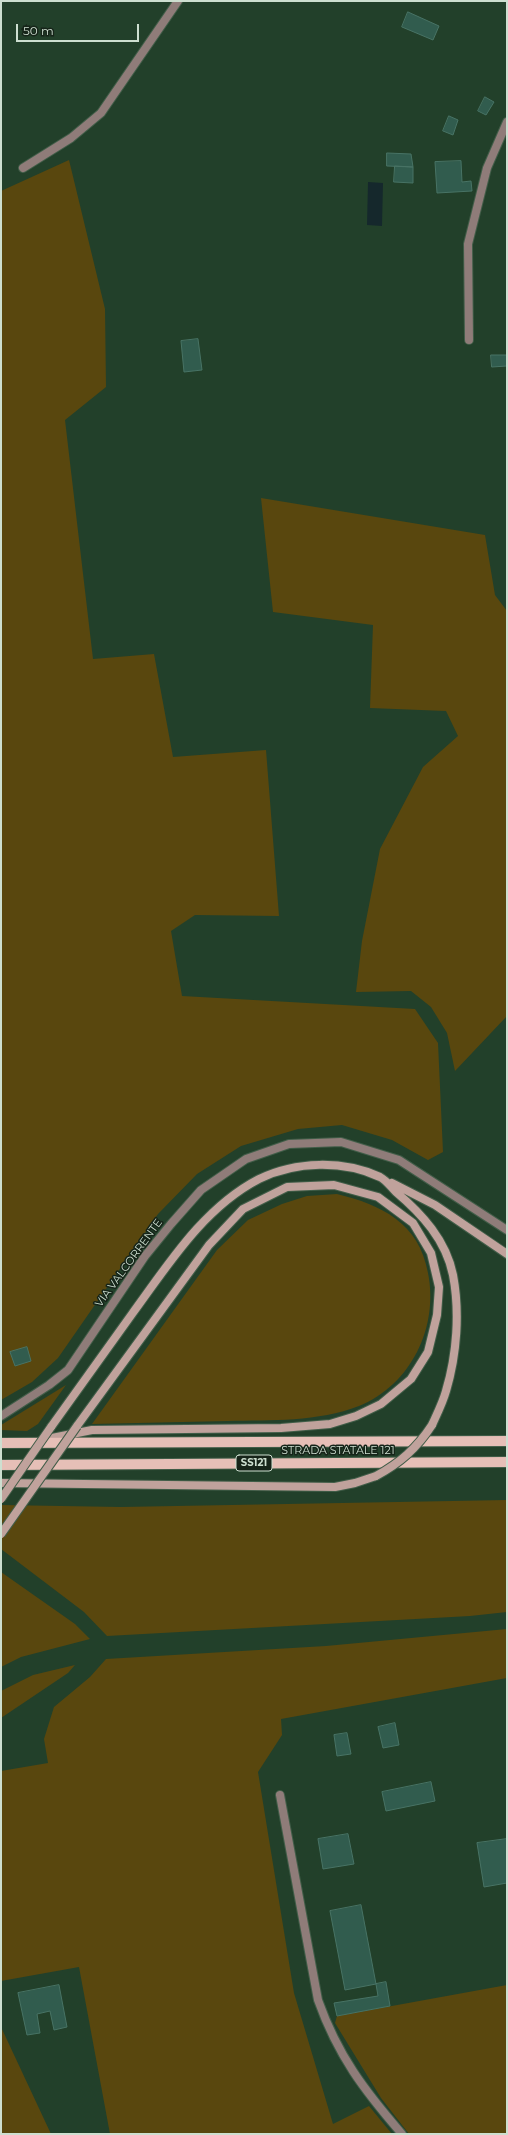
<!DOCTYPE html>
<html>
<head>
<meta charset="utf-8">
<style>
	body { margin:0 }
	#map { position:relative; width:508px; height:2135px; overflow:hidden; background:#22402a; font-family:Montserrat,sans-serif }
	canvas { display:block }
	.frame { position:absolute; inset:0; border:2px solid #cddfd0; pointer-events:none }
	.scale { position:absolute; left:16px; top:24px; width:123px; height:18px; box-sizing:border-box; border:2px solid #cddfd0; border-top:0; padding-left:5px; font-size:12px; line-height:14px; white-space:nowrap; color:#cddfd0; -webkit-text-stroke:3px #162419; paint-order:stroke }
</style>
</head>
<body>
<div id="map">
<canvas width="508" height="2135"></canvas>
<div class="frame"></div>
<div class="scale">50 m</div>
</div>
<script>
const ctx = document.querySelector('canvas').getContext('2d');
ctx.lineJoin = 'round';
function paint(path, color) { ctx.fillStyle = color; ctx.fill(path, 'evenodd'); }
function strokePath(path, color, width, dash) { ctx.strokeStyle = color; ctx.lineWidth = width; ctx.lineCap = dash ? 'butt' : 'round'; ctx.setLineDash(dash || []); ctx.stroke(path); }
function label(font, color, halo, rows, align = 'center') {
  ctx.font = font + ' Montserrat,sans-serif'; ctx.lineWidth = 3; ctx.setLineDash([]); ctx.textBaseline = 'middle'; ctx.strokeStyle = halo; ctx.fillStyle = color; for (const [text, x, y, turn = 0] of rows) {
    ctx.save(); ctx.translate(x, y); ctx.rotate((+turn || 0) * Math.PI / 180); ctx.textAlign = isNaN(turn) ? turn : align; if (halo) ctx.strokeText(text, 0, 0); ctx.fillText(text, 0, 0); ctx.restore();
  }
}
const green = new Path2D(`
	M 69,160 L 105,309 L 106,387 L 65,420 L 93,659 L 154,654 L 173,757 L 266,750 L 279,916 L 195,915 L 171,931 L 182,996 L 415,1009 L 438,1043 L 443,1152 L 428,1160 L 392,1140 L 342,1125 L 298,1129 L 241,1146 L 197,1174 L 158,1214 L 58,1358 L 32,1382 L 1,1400 L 1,191 Z
	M 261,498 L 485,535 L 495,595 L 507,611 L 507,1016 L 455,1071 L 447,1033 L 431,1007 L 411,991 L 356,992 L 362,941 L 380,849 L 423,767 L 458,736 L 446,711 L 370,708 L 373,625 L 273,612 Z
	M 337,1194 C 382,1205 419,1223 428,1273 C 439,1327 411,1385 359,1406 C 318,1422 271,1420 228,1421 C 182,1422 137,1423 92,1424 L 217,1250 L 248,1220 L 282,1204 L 307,1196 Z
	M 66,1385 L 38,1424 L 27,1431 L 1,1430 L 1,1425 Z
	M 507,1500 L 507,1612 L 470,1616 L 107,1636 L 84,1612 L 1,1549 L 1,1505 L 121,1507 Z
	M 1,1572 L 75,1624 L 90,1639 L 21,1657 L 1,1667 Z
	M 507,1629 L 507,1678 L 281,1719 L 282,1735 L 258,1772 L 294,1993 L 333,2124 L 369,2106 L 392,2134 L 110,2134 L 79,1967 L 1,1981 L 1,1771 L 48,1763 L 44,1739 L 54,1707 L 90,1677 L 106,1659 L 326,1646 Z
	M 75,1665 L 68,1673 L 1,1718 L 1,1691 L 33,1675 Z
	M 507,1985 L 507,2134 L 409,2134 L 381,2098 L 335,2023 L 337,2016 Z
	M 1,2027 L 51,2134 L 1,2134 Z`);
const water = new Path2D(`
	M 368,182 L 383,183 L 382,226 L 367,225 Z`);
const building = new Path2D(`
	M 408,12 L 439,26 L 433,40 L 402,27 Z
	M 485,97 L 494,102 L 486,115 L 478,111 Z
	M 449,116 L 458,120 L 453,135 L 443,131 Z
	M 387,153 L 411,154 L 413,167 L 387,166 Z
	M 461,161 L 462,182 L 471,181 L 472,191 L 437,193 L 435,162 Z
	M 395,166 L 413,167 L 413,183 L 394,182 Z
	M 198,339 L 202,370 L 184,372 L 181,341 Z
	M 491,355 L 507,355 L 507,366 L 492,367 Z
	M 27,1347 L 31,1361 L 15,1366 L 10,1352 Z
	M 395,1723 L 399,1745 L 383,1748 L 378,1727 Z
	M 347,1733 L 351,1754 L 337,1756 L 334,1735 Z
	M 431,1782 L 435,1801 L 386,1811 L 382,1792 Z
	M 348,1834 L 354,1864 L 323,1869 L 318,1839 Z
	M 507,1839 L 507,1883 L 484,1887 L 477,1843 Z
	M 361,1905 L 376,1984 L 345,1990 L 330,1911 Z
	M 386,1982 L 390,2006 L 337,2016 L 334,2003 L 378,1996 L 376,1984 Z
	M 59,1985 L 67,2027 L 54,2030 L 50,2011 L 37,2014 L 40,2033 L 27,2035 L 18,1993 Z`);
const street = new Path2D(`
	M 23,168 L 71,138 L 101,113 L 178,1
	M 469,340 L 468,244 L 487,168 L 507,122
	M 1,1416 L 49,1385 L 68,1370 L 145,1256 L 171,1224 L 201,1190 L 246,1159 L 289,1144 L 341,1142 L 399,1160 L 507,1230
	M 280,1795 L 318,2000 C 338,2056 364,2090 402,2134`);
const secondary = new Path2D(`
	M 392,1183 L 435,1205 L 507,1254
	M 51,1427 C 78,1389 105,1352 132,1314 C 168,1265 203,1208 259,1179 C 296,1161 343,1160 380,1177 C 386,1180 391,1187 396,1192 C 422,1214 446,1240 453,1275 C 460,1312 457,1354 446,1391 C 443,1402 437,1414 432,1425
	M 42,1440 L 92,1430 L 281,1428 L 330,1424 L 356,1416 L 381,1404 L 411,1379 L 428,1352 L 437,1315 L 439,1287 L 431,1253 L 413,1223 L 378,1197 L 334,1185 L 287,1187 L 243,1209 L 209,1245 L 77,1426
	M 1,1483 L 335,1487 L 355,1483 L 376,1476`);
const primary = new Path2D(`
	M 1,1443 L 507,1441
	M 1,1465 L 507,1462`);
const secondaryBridge = new Path2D(`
	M 376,1476 C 400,1463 417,1448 432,1425
	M 1,1499 L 51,1427
	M 1,1534 L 77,1426`);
const shields = [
	[254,1463,36]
];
const shieldNames = [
	["SS121",254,1463]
];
const streetNames = [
	["VIA VALCORRENTE",129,1263,-54],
	["STRADA STATALE 121",338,1451]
];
paint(green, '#59470e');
paint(water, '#15282c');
paint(building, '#315c4e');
strokePath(building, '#487365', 1);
strokePath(street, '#415d48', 10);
strokePath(secondary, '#415d48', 10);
strokePath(primary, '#415d48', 12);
strokePath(street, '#8f7c79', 8);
strokePath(secondary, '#c0a29c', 8);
strokePath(primary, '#e6bfb7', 10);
strokePath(secondaryBridge, '#415d48', 10, []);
strokePath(secondaryBridge, '#c0a29c', 8);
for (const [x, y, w] of shields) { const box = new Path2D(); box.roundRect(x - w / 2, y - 8, w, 16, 3); ctx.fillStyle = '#162419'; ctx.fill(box); strokePath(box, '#cddfd0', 1); }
label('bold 10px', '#cddfd0', null, shieldNames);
label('11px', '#cddfd0', '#162419', streetNames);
</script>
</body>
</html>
